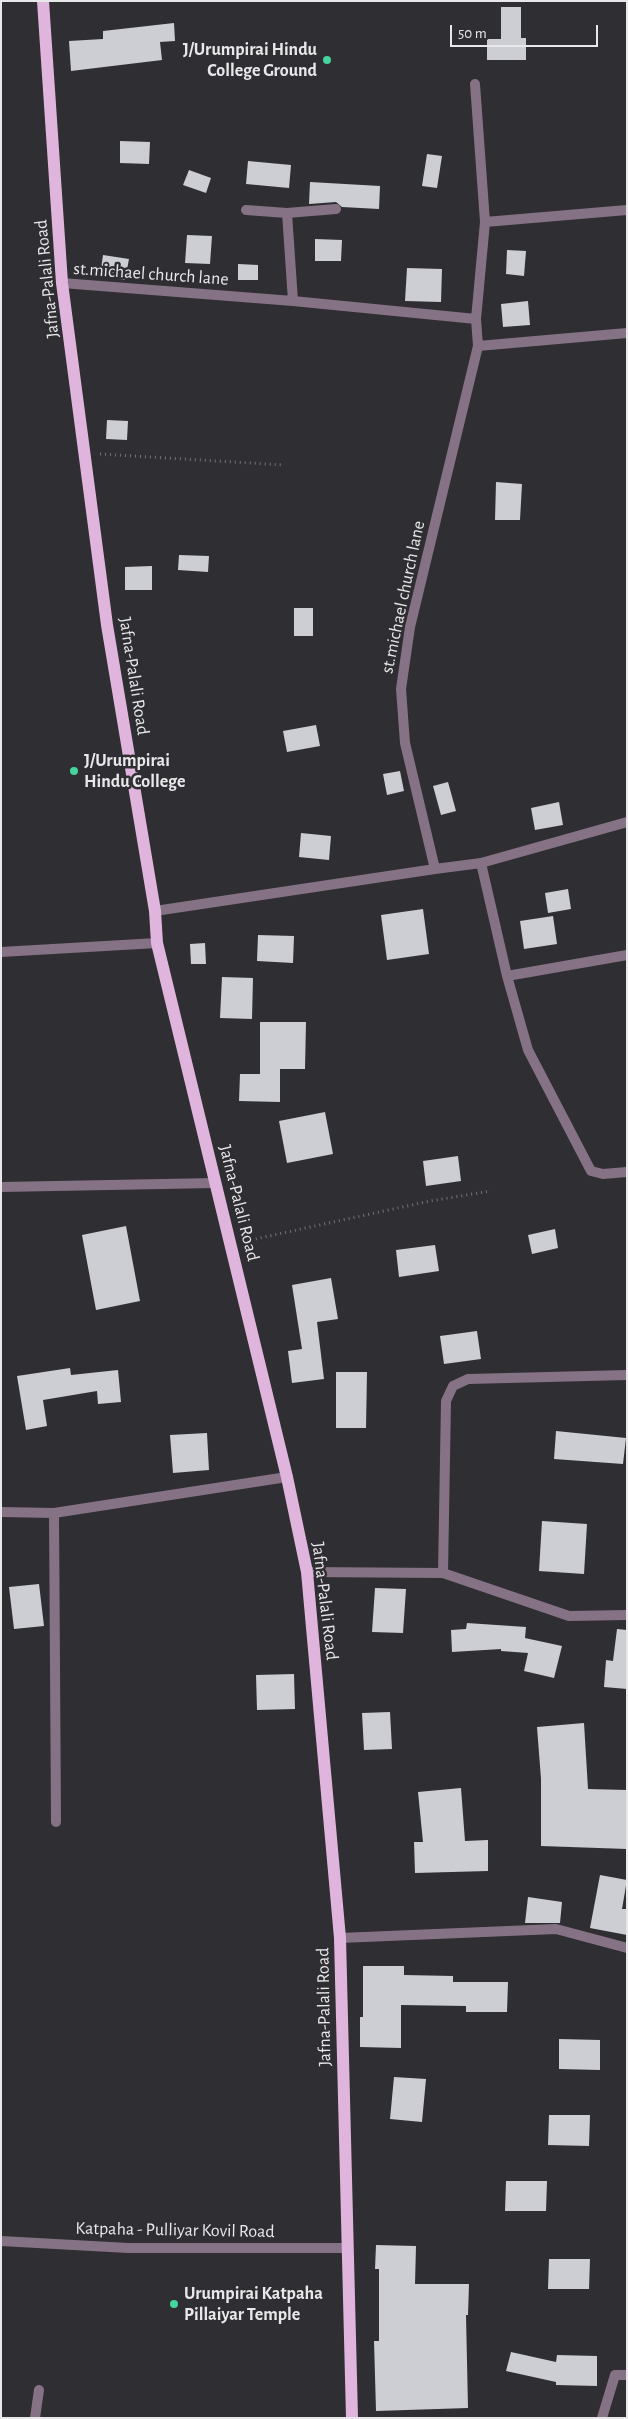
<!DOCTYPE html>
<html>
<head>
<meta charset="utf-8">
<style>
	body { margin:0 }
	#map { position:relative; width:628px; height:2419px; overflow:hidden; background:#2f2e32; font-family:"Alegreya Sans",sans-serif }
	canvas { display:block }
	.frame { position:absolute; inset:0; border:2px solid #e8e8ea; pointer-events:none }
	.scale { position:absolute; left:450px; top:25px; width:148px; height:22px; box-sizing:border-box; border:2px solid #e8e8ea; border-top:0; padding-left:6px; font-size:15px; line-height:18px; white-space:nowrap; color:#e8e8ea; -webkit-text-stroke:4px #2f2e32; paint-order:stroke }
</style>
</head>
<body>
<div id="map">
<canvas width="628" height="2419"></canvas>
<div class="frame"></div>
<div class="scale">50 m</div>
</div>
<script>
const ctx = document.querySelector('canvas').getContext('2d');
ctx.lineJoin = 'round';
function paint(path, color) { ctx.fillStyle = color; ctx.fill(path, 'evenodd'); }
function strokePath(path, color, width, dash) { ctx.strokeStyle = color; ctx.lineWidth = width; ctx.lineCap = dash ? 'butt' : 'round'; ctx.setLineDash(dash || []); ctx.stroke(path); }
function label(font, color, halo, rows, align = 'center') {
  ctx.font = font + ' "Alegreya Sans",sans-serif'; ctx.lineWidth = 5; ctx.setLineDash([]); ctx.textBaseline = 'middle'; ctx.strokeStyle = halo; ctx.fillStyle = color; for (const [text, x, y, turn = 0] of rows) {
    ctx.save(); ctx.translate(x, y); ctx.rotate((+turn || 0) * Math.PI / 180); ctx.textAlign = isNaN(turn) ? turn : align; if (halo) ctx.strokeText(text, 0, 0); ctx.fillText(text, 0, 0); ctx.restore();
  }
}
const building = new Path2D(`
	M 501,7 L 521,7 L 521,38 L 526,38 L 526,60 L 487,60 L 487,39 L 501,39 Z
	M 174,23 L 175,41 L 160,42 L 162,60 L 71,71 L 69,41 L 103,39 L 103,31 Z
	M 120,141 L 150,142 L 149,164 L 120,163 Z
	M 427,154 L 442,156 L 437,188 L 422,186 Z
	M 248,161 L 291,165 L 289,188 L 246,184 Z
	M 189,170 L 211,178 L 206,193 L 183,185 Z
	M 310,182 L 380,186 L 379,209 L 342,207 L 336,202 L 309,204 Z
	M 187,235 L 212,236 L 210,264 L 185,263 Z
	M 315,239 L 342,240 L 341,261 L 315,261 Z
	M 507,250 L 526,251 L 524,276 L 506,274 Z
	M 103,255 L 129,259 L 125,280 L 100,276 Z
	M 238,264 L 258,265 L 258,280 L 238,280 Z
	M 407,268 L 442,269 L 441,302 L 405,301 Z
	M 528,301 L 530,325 L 503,327 L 501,304 Z
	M 107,420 L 128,421 L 127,440 L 106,439 Z
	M 496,482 L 522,484 L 520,520 L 495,520 Z
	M 179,555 L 209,556 L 208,572 L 178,570 Z
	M 152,566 L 152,590 L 125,590 L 125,567 Z
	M 294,608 L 313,608 L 313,636 L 294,636 Z
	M 316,725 L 320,746 L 287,752 L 283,731 Z
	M 400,771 L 404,791 L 387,795 L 383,774 Z
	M 448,782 L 456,811 L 441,815 L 433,786 Z
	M 559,802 L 563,825 L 535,830 L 531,808 Z
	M 301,833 L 331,836 L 329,860 L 299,857 Z
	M 568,889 L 571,909 L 548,913 L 545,893 Z
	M 423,909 L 429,954 L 387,960 L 381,915 Z
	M 553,916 L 557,944 L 524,949 L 520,921 Z
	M 258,935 L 294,936 L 293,963 L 257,961 Z
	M 205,943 L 206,964 L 191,964 L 190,944 Z
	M 222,977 L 253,978 L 252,1019 L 220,1018 Z
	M 260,1022 L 306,1022 L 305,1069 L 280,1069 L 280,1102 L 239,1101 L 240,1074 L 260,1074 Z
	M 325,1112 L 333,1154 L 287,1163 L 279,1121 Z
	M 458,1156 L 461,1181 L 426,1186 L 423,1161 Z
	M 126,1226 L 140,1301 L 96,1310 L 82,1235 Z
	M 555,1229 L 558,1248 L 532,1254 L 528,1235 Z
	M 435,1245 L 439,1271 L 399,1277 L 396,1250 Z
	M 331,1278 L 338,1319 L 317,1322 L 324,1379 L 292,1383 L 288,1351 L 302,1349 L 292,1285 Z
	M 477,1331 L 481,1359 L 444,1364 L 440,1336 Z
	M 70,1368 L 71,1375 L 118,1370 L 121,1402 L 98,1404 L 97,1391 L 43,1400 L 47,1426 L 26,1430 L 17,1376 Z
	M 336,1372 L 367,1372 L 366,1428 L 336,1428 Z
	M 556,1431 L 626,1438 L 623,1464 L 554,1459 Z
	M 207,1433 L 209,1470 L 173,1473 L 170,1435 Z
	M 542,1521 L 587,1524 L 584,1574 L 539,1571 Z
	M 39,1584 L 44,1626 L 14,1629 L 9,1587 Z
	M 375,1588 L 406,1589 L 403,1633 L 372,1632 Z
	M 467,1623 L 526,1627 L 525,1638 L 562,1646 L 554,1678 L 524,1671 L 528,1653 L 501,1651 L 501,1649 L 452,1652 L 451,1630 L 466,1629 Z
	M 617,1629 L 627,1630 L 627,1689 L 604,1687 L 606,1660 L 613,1661 Z
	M 294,1674 L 295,1709 L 257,1710 L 256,1675 Z
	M 390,1712 L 392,1749 L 364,1750 L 362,1713 Z
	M 584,1723 L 588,1789 L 627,1790 L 627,1849 L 541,1846 L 541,1779 L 537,1727 Z
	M 461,1788 L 465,1841 L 488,1840 L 488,1871 L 415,1873 L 414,1842 L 423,1842 L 418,1792 Z
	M 600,1875 L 627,1880 L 622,1909 L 627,1909 L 627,1935 L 590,1928 Z
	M 528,1897 L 562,1902 L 560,1923 L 525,1923 Z
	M 363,1966 L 404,1966 L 404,1975 L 453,1976 L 453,1982 L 508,1982 L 507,2012 L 466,2012 L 466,2006 L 401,2005 L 401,2048 L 360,2047 L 360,2017 L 363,2017 Z
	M 559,2039 L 600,2040 L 600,2070 L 559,2069 Z
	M 394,2077 L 426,2079 L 422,2122 L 390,2119 Z
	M 549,2115 L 590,2115 L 589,2146 L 548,2145 Z
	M 506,2181 L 547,2181 L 546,2211 L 505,2211 Z
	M 376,2245 L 416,2246 L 415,2284 L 469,2284 L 468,2315 L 466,2315 L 468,2408 L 376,2411 L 374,2341 L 379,2341 L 379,2269 L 375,2269 Z
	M 549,2259 L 590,2259 L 589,2289 L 548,2289 Z
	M 511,2352 L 556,2362 L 557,2355 L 597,2356 L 597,2386 L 556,2385 L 556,2382 L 506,2371 Z`);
const path = new Path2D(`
	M 100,454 L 283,465
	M 246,1241 L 430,1201 L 491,1191`);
const street = new Path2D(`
	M 475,84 L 485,222
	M 246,210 L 287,213
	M 62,283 L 293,301 L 476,319 L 478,346 L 410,627 L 401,689 L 405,743 L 435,869 L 155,911
	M 293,301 L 287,213 L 336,209
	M 476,319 L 485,222 L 627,210
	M 478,346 L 627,333
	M 481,863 L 507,976 L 528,1050 L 591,1171 L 603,1174 L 627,1172
	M 435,869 L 481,863 L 627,822
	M 1,952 L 157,943
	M 507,976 L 627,955
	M 1,1187 L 216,1183
	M 1,1512 L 54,1513 L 287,1477
	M 54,1513 L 56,1822
	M 307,1572 L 443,1573 L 569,1616 L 627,1615
	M 443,1573 L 446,1401 L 453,1386 L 468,1379 L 627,1375
	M 340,1938 L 556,1929 L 627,1948
	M 1,2241 L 128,2248 L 348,2248
	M 35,2418 L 39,2390
	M 602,2418 L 615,2375 L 627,2375`);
const primary = new Path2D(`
	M 43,1 L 62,283 L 107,625 L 155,911 L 157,943 L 287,1477 L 307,1572 L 340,1938 L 352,2418`);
const markers = [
	[327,60,5,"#45d49f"],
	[74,771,5,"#45d49f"],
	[174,2304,5,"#45d49f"]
];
const poiNames = [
	["J/Urumpirai Hindu",317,50,"right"],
	["College Ground",317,71,"right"],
	["J/Urumpirai",84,761],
	["Hindu College",84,782],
	["Urumpirai Katpaha",184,2294],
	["Pillaiyar Temple",184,2315]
];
const streetNames = [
	["st.michael church lane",151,274,4],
	["Jafna-Palali Road",47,279,-96],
	["st.michael church lane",403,597,-78],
	["Jafna-Palali Road",134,676,81],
	["Jafna-Palali Road",239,1203,76],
	["Jafna-Palali Road",325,1601,83],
	["Jafna-Palali Road",324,2007,-91],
	["Katpaha - Pulliyar Kovil Road",175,2230,1]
];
paint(building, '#cdced3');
strokePath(path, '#747377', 3, [1, 4]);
strokePath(street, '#867285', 10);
strokePath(primary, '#dfb5dd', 12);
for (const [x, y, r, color] of markers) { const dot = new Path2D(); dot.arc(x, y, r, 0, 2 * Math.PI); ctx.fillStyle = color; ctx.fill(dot); strokePath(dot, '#2f2e32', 2); }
label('bold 18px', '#e8e8ea', '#2f2e32', poiNames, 'left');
label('18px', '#e8e8ea', '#2f2e32', streetNames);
</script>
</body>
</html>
